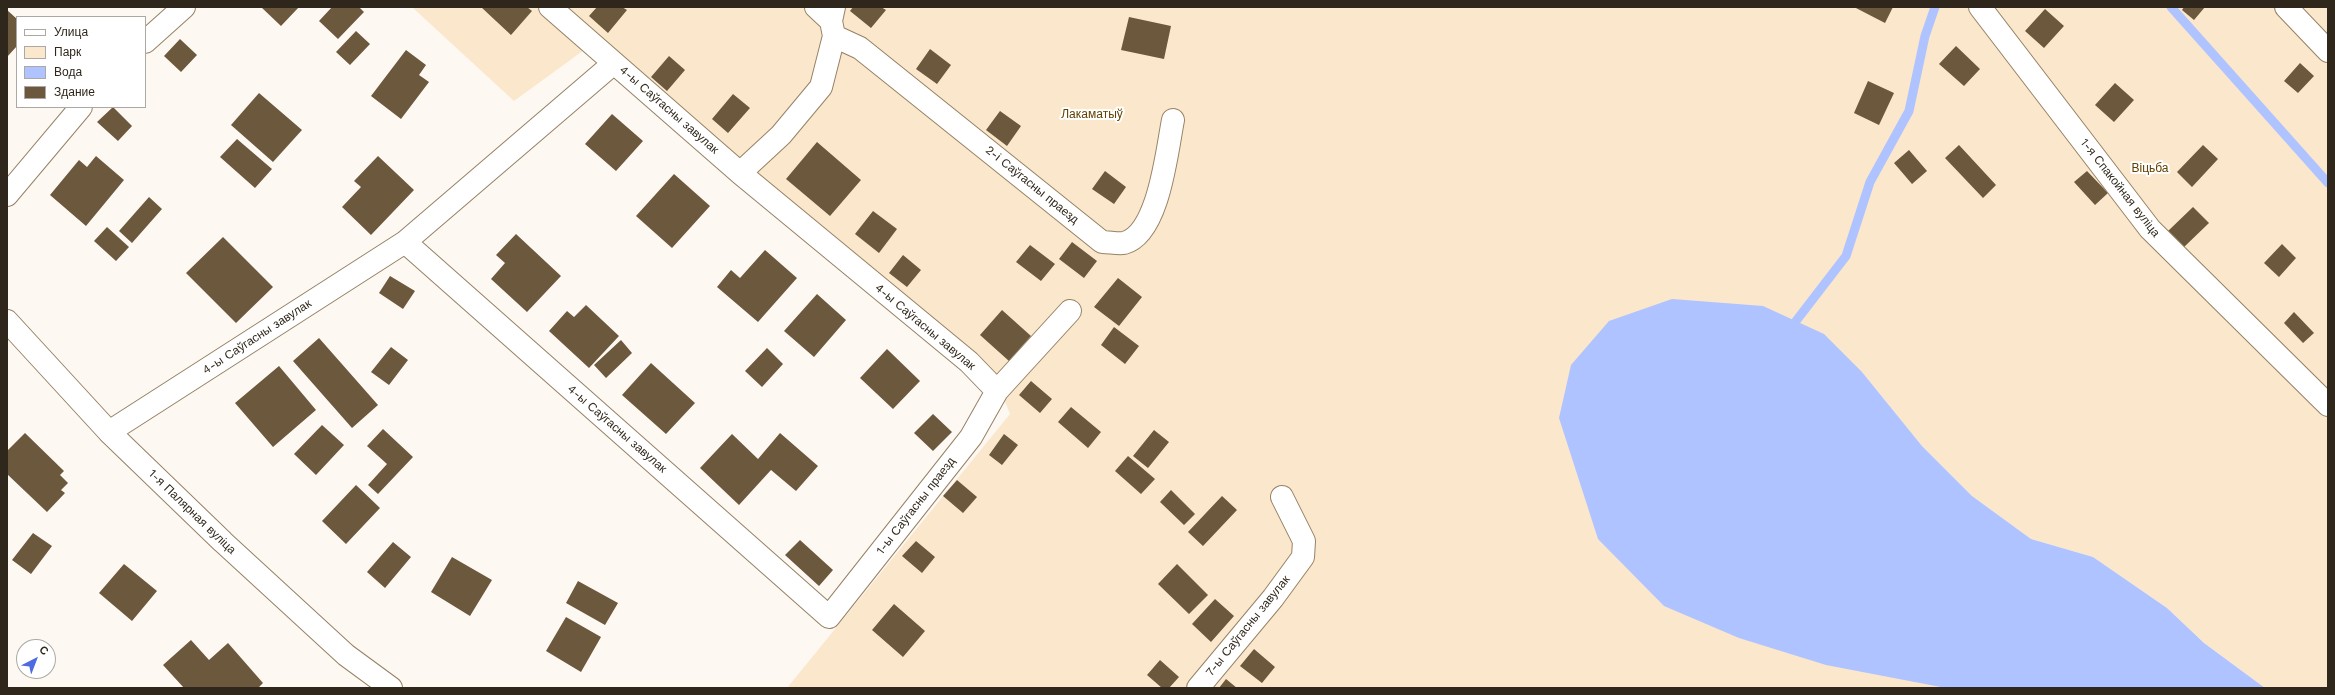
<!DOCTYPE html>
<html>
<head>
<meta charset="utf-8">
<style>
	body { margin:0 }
	#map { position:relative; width:2335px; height:695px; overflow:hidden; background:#fdf8f2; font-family:"Work Sans",sans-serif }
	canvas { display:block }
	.frame { position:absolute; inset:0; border:8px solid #2f271b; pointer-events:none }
	.legend { position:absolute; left:16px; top:16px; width:130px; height:92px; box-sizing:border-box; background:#fff; border:1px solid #aca9a4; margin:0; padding:5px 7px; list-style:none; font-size:12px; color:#2f271b }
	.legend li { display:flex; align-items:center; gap:8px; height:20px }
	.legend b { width:20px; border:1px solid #aca9a4 }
	.north { position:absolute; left:16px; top:639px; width:40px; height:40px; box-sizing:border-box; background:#fff; border:1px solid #aca9a4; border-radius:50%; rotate:42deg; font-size:11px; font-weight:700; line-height:16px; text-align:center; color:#2f271b }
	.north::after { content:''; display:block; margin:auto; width:14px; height:18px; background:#4e6ce0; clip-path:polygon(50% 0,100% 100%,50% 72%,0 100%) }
</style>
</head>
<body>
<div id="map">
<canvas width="2335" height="695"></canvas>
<div class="frame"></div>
<ul class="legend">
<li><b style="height:5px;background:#fff"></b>Улица</li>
<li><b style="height:11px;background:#fbe7cb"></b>Парк</li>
<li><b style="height:11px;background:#aec3ff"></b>Вода</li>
<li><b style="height:11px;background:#6b583d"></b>Здание</li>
</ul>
<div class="north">С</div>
</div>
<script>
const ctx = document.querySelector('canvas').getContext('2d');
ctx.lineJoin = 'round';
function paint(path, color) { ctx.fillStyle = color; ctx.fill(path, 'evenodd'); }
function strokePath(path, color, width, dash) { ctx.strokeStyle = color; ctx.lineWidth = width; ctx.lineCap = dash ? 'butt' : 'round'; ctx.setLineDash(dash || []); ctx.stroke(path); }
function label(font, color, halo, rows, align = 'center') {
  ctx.font = font + ' "Work Sans",sans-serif'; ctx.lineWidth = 4; ctx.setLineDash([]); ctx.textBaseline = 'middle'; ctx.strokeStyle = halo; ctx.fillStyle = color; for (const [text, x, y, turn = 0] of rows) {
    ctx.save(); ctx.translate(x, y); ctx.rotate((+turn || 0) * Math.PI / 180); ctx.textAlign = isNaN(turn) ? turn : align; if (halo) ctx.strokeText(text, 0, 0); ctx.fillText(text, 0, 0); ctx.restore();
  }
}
const green = new Path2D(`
	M 412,7 L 2328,7 L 2328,688 L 2265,688 L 2204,643 L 2167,608 L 2093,557 L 2031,539 L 1972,496 L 1922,446 L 1862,372 L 1940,686 L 1946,688 L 787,688 L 1010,414 L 993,372 L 595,42 L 514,101 Z`);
const water = new Path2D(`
	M 1672,299 L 1763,306 L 1824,334 L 1862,372 L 1922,446 L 1972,496 L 2031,539 L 2093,557 L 2167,608 L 2204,643 L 2265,688 L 1946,688 L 1826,665 L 1739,638 L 1664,606 L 1598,539 L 1559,418 L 1571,365 L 1609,321 Z`);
const stream = new Path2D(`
	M 2171,7 L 2328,183
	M 1796,321 L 1846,256 L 1870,182 L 1909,111 L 1925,36 L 1935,7`);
const building = new Path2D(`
	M 261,7 L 299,7 L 281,26 Z
	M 332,7 L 359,7 L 364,12 L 338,39 L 319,21 Z
	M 481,7 L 527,7 L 532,11 L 511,35 Z
	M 597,7 L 622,7 L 627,10 L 608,33 L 589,16 Z
	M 853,7 L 881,7 L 886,10 L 871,28 L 850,11 Z
	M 1854,7 L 1893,7 L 1885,23 Z
	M 2184,7 L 2205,7 L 2194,20 L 2182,10 Z
	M 2045,9 L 2064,26 L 2044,48 L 2025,31 Z
	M 7,10 L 17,19 L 17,46 L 7,57 Z
	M 1129,17 L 1171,26 L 1164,59 L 1121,50 Z
	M 356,31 L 370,44 L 350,65 L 336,52 Z
	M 180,39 L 197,55 L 181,72 L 164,56 Z
	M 1956,46 L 1980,69 L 1964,86 L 1939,64 Z
	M 930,49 L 951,65 L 937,84 L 916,69 Z
	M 406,50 L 426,65 L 419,75 L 429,82 L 401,119 L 371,96 Z
	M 669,56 L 685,70 L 667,91 L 651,77 Z
	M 2300,63 L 2314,76 L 2298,93 L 2284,81 Z
	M 1868,81 L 1894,93 L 1879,125 L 1854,113 Z
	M 2115,83 L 2134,100 L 2114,122 L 2095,105 Z
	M 259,93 L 302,130 L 273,162 L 231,125 Z
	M 733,94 L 750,108 L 728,133 L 712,119 Z
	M 113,107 L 132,126 L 118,141 L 97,122 Z
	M 1000,111 L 1021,126 L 1007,146 L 986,130 Z
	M 612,114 L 643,141 L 616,171 L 585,144 Z
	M 237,139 L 272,169 L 255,188 L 220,157 Z
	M 817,142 L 861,180 L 830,216 L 786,179 Z
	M 1959,145 L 1996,185 L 1983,198 L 1945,158 Z
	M 2203,145 L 2218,159 L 2192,187 L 2177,172 Z
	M 1909,150 L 1927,171 L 1912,184 L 1894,163 Z
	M 96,156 L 124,180 L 86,226 L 50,195 L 79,160 L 87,167 Z
	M 378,156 L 414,190 L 371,235 L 342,207 L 361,187 L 354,181 Z
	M 1105,171 L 1126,187 L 1114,204 L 1092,189 Z
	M 2087,171 L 2108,193 L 2095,205 L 2074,182 Z
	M 674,174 L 710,206 L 672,248 L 636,216 Z
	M 149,197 L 162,209 L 132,243 L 119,231 Z
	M 2193,207 L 2209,223 L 2183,248 L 2167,232 Z
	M 873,211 L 897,229 L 879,253 L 855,234 Z
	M 107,227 L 129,247 L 116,261 L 94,241 Z
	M 516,234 L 561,276 L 527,312 L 491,279 L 505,263 L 496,255 Z
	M 223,237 L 273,287 L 236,323 L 186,273 Z
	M 1072,242 L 1097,261 L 1084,278 L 1059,259 Z
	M 2282,244 L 2296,258 L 2279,277 L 2264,263 Z
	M 1030,245 L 1055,264 L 1041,281 L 1016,262 Z
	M 765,250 L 797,278 L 758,322 L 717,287 L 731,270 L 740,278 Z
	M 903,255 L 921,270 L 907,287 L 889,273 Z
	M 390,276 L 415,291 L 403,309 L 379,293 Z
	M 1118,278 L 1142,297 L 1119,326 L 1094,307 Z
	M 817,294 L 846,320 L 814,357 L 784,331 Z
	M 586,305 L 619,336 L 589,368 L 549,331 L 567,311 L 574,317 Z
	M 1002,310 L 1031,336 L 1009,361 L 980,335 Z
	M 2294,312 L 2314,333 L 2303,343 L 2284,323 Z
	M 1114,327 L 1139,346 L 1125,364 L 1101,345 Z
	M 319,338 L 378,405 L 352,428 L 293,361 Z
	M 621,340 L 632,353 L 606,378 L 594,365 Z
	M 391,347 L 408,360 L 389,385 L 371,372 Z
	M 767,348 L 783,364 L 762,387 L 745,371 Z
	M 887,349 L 920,381 L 893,409 L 860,378 Z
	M 651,363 L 695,403 L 666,434 L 622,395 Z
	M 279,366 L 316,410 L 273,447 L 235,403 Z
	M 1031,381 L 1052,399 L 1040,413 L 1019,395 Z
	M 1071,407 L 1101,432 L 1088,448 L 1058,422 Z
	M 933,414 L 952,432 L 933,451 L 914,433 Z
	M 322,425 L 344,445 L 316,475 L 294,454 Z
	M 383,429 L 413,457 L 378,494 L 368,485 L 387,464 L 367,446 Z
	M 1154,430 L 1169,442 L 1148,468 L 1133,456 Z
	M 25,433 L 64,471 L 60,475 L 68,483 L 61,490 L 65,493 L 47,512 L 7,474 L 7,451 Z
	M 780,433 L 818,466 L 796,491 L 771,470 L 739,505 L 700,468 L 732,434 L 758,459 Z
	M 1004,434 L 1018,445 L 1002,465 L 989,455 Z
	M 1128,456 L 1155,479 L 1141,494 L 1115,471 Z
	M 957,480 L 977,497 L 963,513 L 943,496 Z
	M 356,485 L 380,508 L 346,544 L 322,521 Z
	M 1171,490 L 1195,514 L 1184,525 L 1160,502 Z
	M 1222,496 L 1237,510 L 1203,546 L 1188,532 Z
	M 33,533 L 52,546 L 31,574 L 12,560 Z
	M 800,540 L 833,570 L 819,586 L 785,555 Z
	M 916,541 L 935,557 L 922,573 L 902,556 Z
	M 393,542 L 411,557 L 385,588 L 367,572 Z
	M 452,557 L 492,580 L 470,616 L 431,592 Z
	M 124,564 L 157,591 L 132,621 L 99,593 Z
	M 1177,564 L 1208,595 L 1189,614 L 1158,584 Z
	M 578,581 L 618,603 L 605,625 L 566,603 Z
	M 1215,599 L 1234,616 L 1211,642 L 1192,624 Z
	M 894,604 L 925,631 L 903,657 L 872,630 Z
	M 566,617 L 601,637 L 581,672 L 546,651 Z
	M 191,640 L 209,660 L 228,643 L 263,683 L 258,688 L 184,688 L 163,665 Z
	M 1254,649 L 1275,667 L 1262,683 L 1240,666 Z
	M 1160,660 L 1179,677 L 1169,688 L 1162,688 L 1147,675 Z
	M 1226,679 L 1237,688 L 1219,688 Z`);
const minor = new Path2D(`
	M 550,7 L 740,173 L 969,362 L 997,391
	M 816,7 L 831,21
	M 1980,7 L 2150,229 L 2328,405
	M 2286,7 L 2328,51
	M 834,36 L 860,48 L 1102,242 C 1109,242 1118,244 1124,243 C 1159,234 1167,150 1173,120
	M 145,42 L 184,7
	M 740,173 L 781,135 L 821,87 L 834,36 L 831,21 L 834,7
	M 7,195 L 81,107
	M 405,242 L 829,617 L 971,437 L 997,391 L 1070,311
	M 7,321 L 109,432 L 223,542 L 346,655 L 391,688
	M 109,432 L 405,242 L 614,63
	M 1198,688 L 1273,598 L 1303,557 L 1304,541 L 1282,497`);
const streetNames = [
	["4-ы Саўгасны завулак",669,110,41],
	["2-і Саўгасны праезд",1032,185,39],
	["1-я Спакойная вуліца",2120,188,52],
	["4-ы Саўгасны завулак",925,327,40],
	["4-ы Саўгасны завулак",257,337,-33],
	["4-ы Саўгасны завулак",617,429,41],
	["1-ы Саўгасны праезд",916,506,-52],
	["1-я Палярная вуліца",192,512,44],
	["7-ы Саўгасны завулак",1248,626,-51]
];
const parkNames = [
	["Лакаматыў",1092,114],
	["Віцьба",2150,168]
];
paint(green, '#fbe7cb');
paint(water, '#aec3ff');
strokePath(stream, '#aec3ff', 9);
paint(building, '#6b583d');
strokePath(minor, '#968265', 24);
strokePath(minor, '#fff', 22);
label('12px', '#2f271b', '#fff', streetNames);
label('12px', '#624101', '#fff', parkNames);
</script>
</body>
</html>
